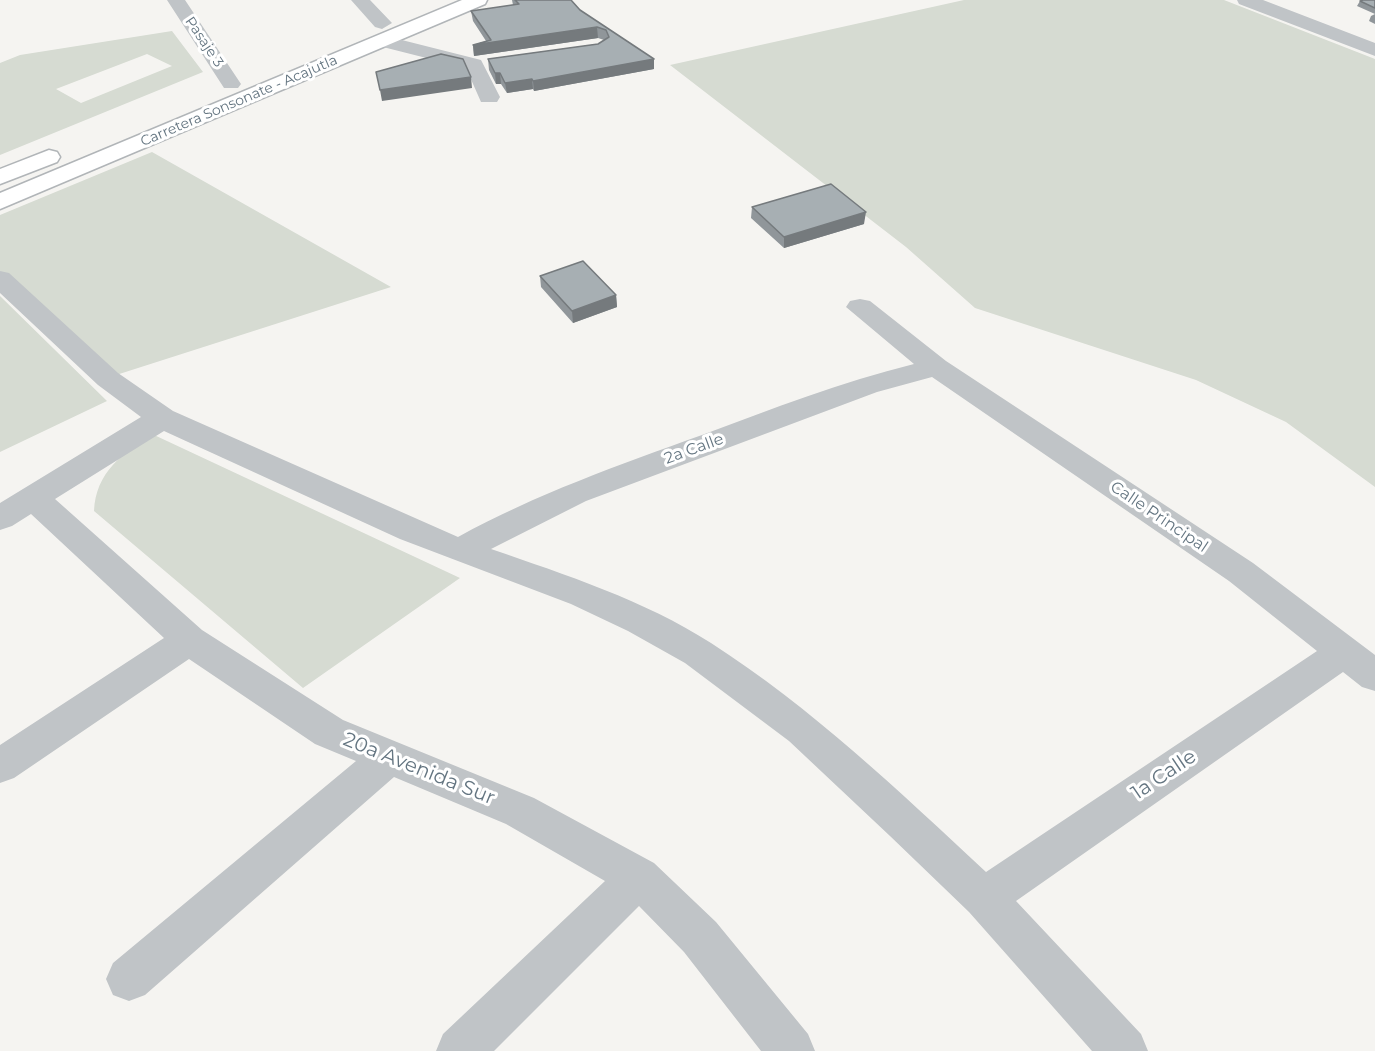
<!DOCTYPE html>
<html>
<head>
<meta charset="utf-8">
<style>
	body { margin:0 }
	canvas { display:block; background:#f5f4f1 }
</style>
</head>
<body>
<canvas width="1375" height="1051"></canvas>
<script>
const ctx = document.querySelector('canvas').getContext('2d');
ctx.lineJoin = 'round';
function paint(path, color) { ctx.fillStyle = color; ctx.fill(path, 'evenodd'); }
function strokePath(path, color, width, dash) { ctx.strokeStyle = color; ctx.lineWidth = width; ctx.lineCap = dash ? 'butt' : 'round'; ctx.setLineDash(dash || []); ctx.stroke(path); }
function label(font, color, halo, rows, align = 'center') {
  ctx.font = font + ' Montserrat,sans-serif'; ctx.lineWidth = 6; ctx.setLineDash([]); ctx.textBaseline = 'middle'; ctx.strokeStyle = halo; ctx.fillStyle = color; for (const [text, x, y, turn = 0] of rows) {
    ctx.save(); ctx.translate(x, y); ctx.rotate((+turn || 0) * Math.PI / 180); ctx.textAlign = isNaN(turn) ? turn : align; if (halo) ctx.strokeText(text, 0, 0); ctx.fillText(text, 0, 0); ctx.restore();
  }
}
const green = new Path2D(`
	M 964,0 L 1224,0 L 1375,59 L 1375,487 L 1286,422 L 1196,380 L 975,308 L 906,247 L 670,65 Z
	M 172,31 L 203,72 L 0,155 L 0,63 L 20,55 ZM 147,54 L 172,66 L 81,103 L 56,89 Z
	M 152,152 L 391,287 L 113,376 L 0,271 L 0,215 Z
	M 0,296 L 107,401 L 0,452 Z
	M 152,434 L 460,578 L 303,688 L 94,511 C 96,472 122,454 152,434 Z`);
const minor = new Path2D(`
	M 167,0 L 185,0 L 241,84 L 238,88 L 224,88 Z
	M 351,0 L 370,0 L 392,23 L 382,29 L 375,27 Z
	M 1237,0 L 1263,0 L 1375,43 L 1375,56 L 1239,4 Z
	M 382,35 L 481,60 L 500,97 L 497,102 L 481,102 L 466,68 L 375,45 L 372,41 L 375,37 Z
	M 0,271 L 9,273 L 118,373 L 173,411 L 458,537 C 536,494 619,465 702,435 C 772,409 841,382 914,364 L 846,307 L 850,301 L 860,299 L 870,301 L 946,361 L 1253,563 L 1375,655 L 1375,691 L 1362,687 L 1343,672 L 1016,901 L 1141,1034 L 1148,1051 L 1092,1051 L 969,912 L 890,836 L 789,741 L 685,663 L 628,631 L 571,604 L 400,539 L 164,431 L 55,499 L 202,630 L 343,720 L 534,798 L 654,863 L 716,922 L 808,1034 L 815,1051 L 761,1051 L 684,952 L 639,906 L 494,1051 L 436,1051 L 443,1034 L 605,881 L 506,824 L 394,777 L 145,995 L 129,1001 L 113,995 L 106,979 L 113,963 L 356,761 L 315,744 L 189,659 L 14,778 L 0,783 L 0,745 L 164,638 L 31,514 L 12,526 L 0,530 L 0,503 L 141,417 L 98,385 L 0,293 ZM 932,377 L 1229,581 L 1317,651 L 986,872 C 899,791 812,708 711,643 C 644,600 566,575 491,549 L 586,501 L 877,392 Z`);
const highway = new Path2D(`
	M 462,0 L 487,0 L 485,4 L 0,209 L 0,193 Z
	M 49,150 L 57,152 L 60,157 L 57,162 L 0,184 L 0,169 Z`);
const wall = new Path2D(`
	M 512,0 L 571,0 L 580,10 L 654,59 L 654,69 L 534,91 L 533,89 L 507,93 L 501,84 L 496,84 L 489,70 L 488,59 L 598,44 L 604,40 L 598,38 L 474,56 L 473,45 L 486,41 L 473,21 L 471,11 L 513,5 Z
	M 1375,0 L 1375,14 L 1357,6 L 1360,1 Z
	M 1375,14 L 1375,24 L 1369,21 L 1371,16 Z
	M 752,207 L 864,224 L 784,248 L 751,218 Z
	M 540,276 L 616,295 L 617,307 L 573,323 L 541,287 Z`);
const shadedWall = new Path2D(`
	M 597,27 L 598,38 L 474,56 L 473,45 Z
	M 654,59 L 654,69 L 534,91 L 533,81 Z
	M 495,73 L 500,73 L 501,84 L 496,84 Z
	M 471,77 L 472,88 L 382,101 L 380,90 Z
	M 532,79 L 533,89 L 507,93 L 505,83 Z
	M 866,212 L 864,224 L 784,248 L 784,237 Z
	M 616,295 L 617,307 L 573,323 L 572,311 Z`);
const building = new Path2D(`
	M 515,0 L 571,0 L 580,10 L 654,59 L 533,81 L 532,79 L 505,83 L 500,73 L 495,73 L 488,59 L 598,44 L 609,37 L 606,30 L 597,27 L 473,45 L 491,40 L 471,11 L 519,4 Z
	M 1363,0 L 1375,0 L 1375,8 L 1360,1 Z
	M 441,54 L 463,59 L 471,77 L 380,90 L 376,72 Z
	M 831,184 L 866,212 L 784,237 L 752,207 Z
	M 583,261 L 616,295 L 572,311 L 540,276 Z`);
const farStreetnames = [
	["Pasaje 3",204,42,56],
	["Carretera Sonsonate - Acajutla",239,101,-23]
];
const streetNames = [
	["2a Calle",694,449,-20],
	["Calle Principal",1159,517,34]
];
const nearStreetnames = [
	["20a Avenida Sur",419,769,22],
	["1a Calle",1164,775,-34]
];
paint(green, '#d6dbd2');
strokePath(highway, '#b1b5b8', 3);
paint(minor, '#c0c4c7');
paint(highway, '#fff');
paint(wall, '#90969a');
paint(shadedWall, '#757a7d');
paint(building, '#a7afb3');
strokePath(building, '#757a7d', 1.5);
label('14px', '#647581', '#fff', farStreetnames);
label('16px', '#647581', '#fff', streetNames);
label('20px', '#647581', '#fff', nearStreetnames);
</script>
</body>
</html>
